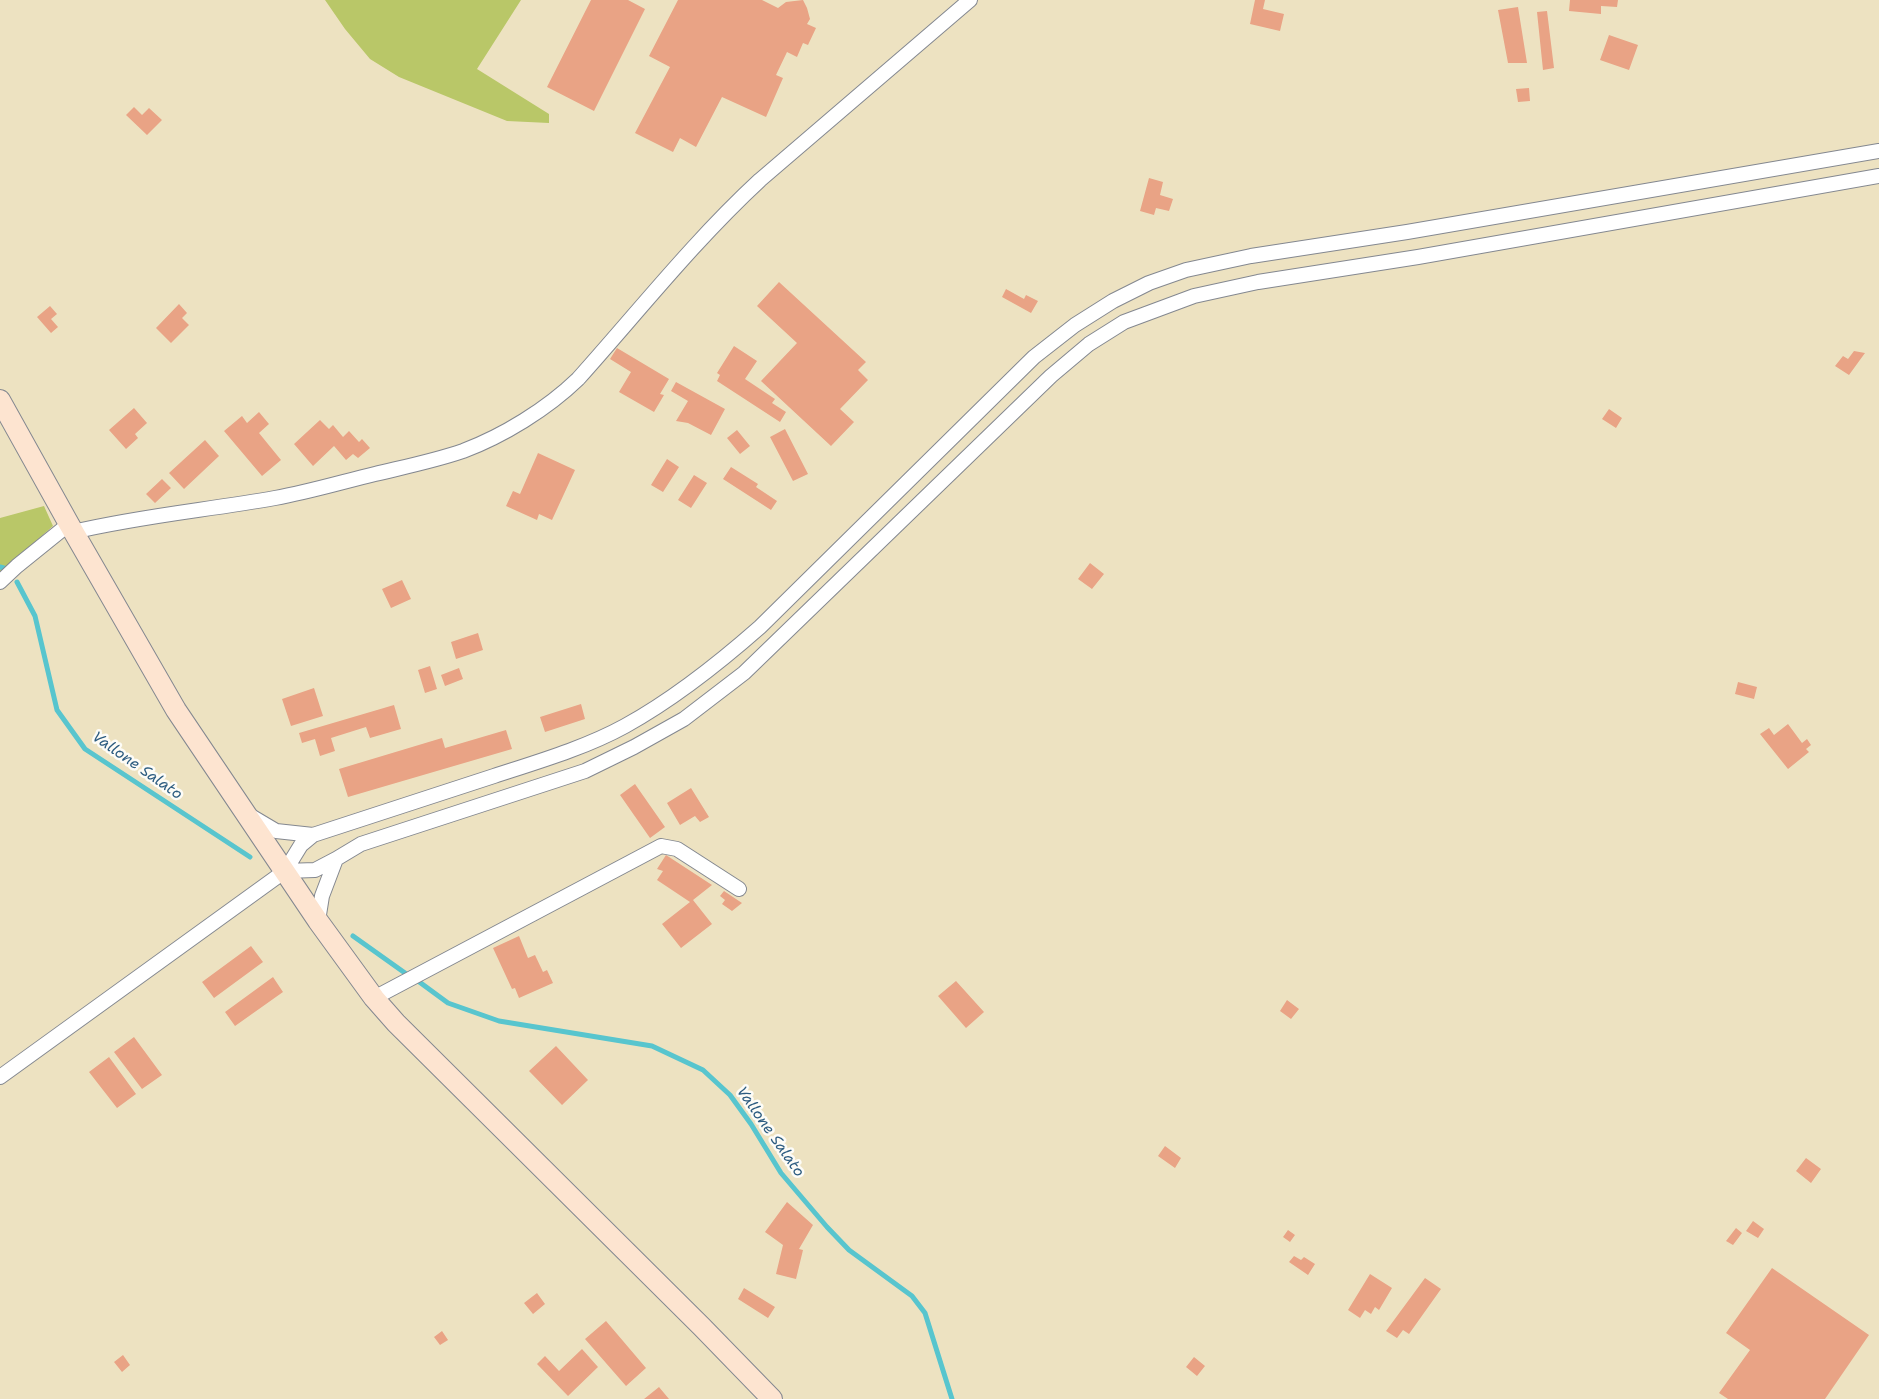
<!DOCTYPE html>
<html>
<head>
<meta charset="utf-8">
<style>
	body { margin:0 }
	canvas { display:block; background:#ede2c1 }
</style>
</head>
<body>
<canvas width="1879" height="1399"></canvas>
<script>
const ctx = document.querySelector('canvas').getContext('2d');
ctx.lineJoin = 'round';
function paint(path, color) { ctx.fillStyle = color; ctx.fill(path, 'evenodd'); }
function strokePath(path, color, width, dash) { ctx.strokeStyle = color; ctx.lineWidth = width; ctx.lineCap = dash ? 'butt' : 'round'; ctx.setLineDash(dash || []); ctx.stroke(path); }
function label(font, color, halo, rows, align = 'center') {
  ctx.font = font + ' "Shantell Sans",sans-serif'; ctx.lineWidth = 5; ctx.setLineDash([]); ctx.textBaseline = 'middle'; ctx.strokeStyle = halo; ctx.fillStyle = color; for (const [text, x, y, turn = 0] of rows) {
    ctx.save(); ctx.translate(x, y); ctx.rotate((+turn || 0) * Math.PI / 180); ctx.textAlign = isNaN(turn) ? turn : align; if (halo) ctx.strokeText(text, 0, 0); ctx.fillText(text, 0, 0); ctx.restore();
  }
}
const green = new Path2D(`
	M 325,0 L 521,0 L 477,69 L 549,114 L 549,123 L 507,121 L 399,77 L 370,59 L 345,29 Z
	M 44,506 L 53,526 L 0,573 L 0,518 Z`);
const stream = new Path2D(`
	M 0,567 L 4,568
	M 17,582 L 35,616 L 57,710 L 85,749 L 250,857
	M 353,936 L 405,973
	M 418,981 L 448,1003 L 499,1021 L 652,1046 L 703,1070 L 730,1095 L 751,1124 L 781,1173 L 827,1227 L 849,1250 L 912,1296 L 925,1313 L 952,1399`);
const building = new Path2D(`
	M 591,0 L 628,0 L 645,9 L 594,111 L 547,87 Z
	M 678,0 L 762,0 L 778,8 L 786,2 L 803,0 L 807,8 L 810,19 L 807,24 L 816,28 L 808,45 L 803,43 L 797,57 L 787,52 L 776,75 L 783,78 L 766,117 L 722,97 L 696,147 L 680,138 L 673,152 L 635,133 L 670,67 L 649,56 Z
	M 1255,0 L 1265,0 L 1263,9 L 1284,14 L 1280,31 L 1250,24 Z
	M 1570,0 L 1618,0 L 1617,7 L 1601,6 L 1601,14 L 1569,11 Z
	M 1518,7 L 1527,63 L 1508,63 L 1498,10 Z
	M 1547,11 L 1554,68 L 1543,70 L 1537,12 Z
	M 1609,35 L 1638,45 L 1629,70 L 1600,60 Z
	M 1529,88 L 1530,101 L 1518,102 L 1516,89 Z
	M 134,107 L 142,115 L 149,108 L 162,120 L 147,135 L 126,115 Z
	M 1149,178 L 1163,182 L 1160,195 L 1173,199 L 1169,211 L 1156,208 L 1154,215 L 1140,211 Z
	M 779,282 L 866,362 L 858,370 L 868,380 L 840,409 L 854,422 L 831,446 L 761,381 L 797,343 L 757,306 Z
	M 1006,289 L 1024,299 L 1026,295 L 1038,301 L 1031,313 L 1002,297 Z
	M 179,304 L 187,313 L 182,318 L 189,325 L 171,343 L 156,328 Z
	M 50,306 L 57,314 L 51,319 L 58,327 L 51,333 L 37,317 Z
	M 734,346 L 757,361 L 745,379 L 775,399 L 772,403 L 786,412 L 780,422 L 717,381 L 720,375 L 717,373 Z
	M 617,348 L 669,379 L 660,394 L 664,395 L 654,412 L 619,392 L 631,372 L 610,359 Z
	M 1854,351 L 1865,353 L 1849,375 L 1835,366 L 1843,356 L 1848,359 Z
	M 676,382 L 725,409 L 711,435 L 688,423 L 676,421 L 688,401 L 671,391 Z
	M 134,408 L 147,423 L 135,434 L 138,438 L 126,449 L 109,430 Z
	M 1609,409 L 1622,418 L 1616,428 L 1602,419 Z
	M 259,412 L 269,424 L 259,433 L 281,460 L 262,476 L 224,431 L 242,416 L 247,423 Z
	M 320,420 L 329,429 L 333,425 L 343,437 L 349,431 L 359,442 L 362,439 L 370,448 L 358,458 L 353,454 L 346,460 L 334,446 L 313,466 L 294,444 Z
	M 785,429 L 808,474 L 793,481 L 770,437 Z
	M 737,430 L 750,446 L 740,454 L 727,438 Z
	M 205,440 L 219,456 L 184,489 L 169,473 Z
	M 538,453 L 575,470 L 552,520 L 539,514 L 537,520 L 506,506 L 513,491 L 520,494 Z
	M 667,459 L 679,467 L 663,492 L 651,485 Z
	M 731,467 L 758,484 L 756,487 L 777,501 L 771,510 L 723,479 Z
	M 694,475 L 707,483 L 691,508 L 678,500 Z
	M 162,479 L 171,488 L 155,503 L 146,494 Z
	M 1090,563 L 1104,574 L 1092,589 L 1078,579 Z
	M 402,580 L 411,599 L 391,608 L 382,589 Z
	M 478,633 L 483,650 L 456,659 L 451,642 Z
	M 430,666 L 437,689 L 425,693 L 418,670 Z
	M 459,668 L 463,679 L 445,686 L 441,675 Z
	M 1738,682 L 1757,687 L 1754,699 L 1735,694 Z
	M 314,688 L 323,716 L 291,726 L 282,699 Z
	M 581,704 L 585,719 L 545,732 L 540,717 Z
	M 394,705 L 401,729 L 370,738 L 366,727 L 331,738 L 335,751 L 320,756 L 315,739 L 302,743 L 299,733 Z
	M 1788,724 L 1802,743 L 1807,739 L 1811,745 L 1806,749 L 1809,752 L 1788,769 L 1760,734 L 1769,728 L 1774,735 Z
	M 506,730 L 512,749 L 348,797 L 339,769 L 442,738 L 445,748 Z
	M 635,784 L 665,827 L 650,838 L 620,795 Z
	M 691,788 L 709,817 L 700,822 L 695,816 L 680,825 L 667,803 Z
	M 666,855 L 712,885 L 693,900 L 712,924 L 681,948 L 662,924 L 690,902 L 657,880 L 663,871 L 657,869 Z
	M 724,891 L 742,903 L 732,911 L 722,904 L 725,900 L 720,896 Z
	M 519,936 L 528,958 L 535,955 L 543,972 L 547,970 L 553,983 L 519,998 L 515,988 L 512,989 L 493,948 Z
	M 251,946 L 263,962 L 214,998 L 202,982 Z
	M 273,977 L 283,992 L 235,1026 L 225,1012 Z
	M 956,981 L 984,1012 L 966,1028 L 938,996 Z
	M 1287,1000 L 1299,1009 L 1291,1019 L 1280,1011 Z
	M 134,1037 L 162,1075 L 142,1089 L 114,1052 Z
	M 556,1046 L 588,1080 L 562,1105 L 529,1071 Z
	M 109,1057 L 136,1094 L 117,1108 L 89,1072 Z
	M 1165,1146 L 1181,1158 L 1175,1168 L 1158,1156 Z
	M 1806,1158 L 1821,1169 L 1811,1183 L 1796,1171 Z
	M 787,1202 L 813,1225 L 799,1249 L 803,1250 L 796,1279 L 776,1274 L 783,1245 L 765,1232 Z
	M 1753,1221 L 1764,1229 L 1758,1238 L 1746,1231 Z
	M 1736,1228 L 1742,1233 L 1733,1245 L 1726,1241 Z
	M 1288,1230 L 1295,1235 L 1290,1242 L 1283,1237 Z
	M 1294,1256 L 1301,1260 L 1304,1257 L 1315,1264 L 1308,1275 L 1289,1262 Z
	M 1772,1268 L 1869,1335 L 1825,1399 L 1728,1399 L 1719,1393 L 1750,1350 L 1726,1333 Z
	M 1370,1274 L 1392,1288 L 1379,1310 L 1375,1307 L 1371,1314 L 1365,1310 L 1360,1318 L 1348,1310 Z
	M 1425,1278 L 1441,1289 L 1409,1334 L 1403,1330 L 1397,1338 L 1386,1331 Z
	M 744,1288 L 775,1307 L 768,1318 L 738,1299 Z
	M 537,1293 L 545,1304 L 533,1314 L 524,1303 Z
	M 606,1321 L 646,1368 L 626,1386 L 585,1339 Z
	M 442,1331 L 448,1340 L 440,1345 L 434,1337 Z
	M 582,1349 L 598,1367 L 568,1396 L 537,1364 L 545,1356 L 559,1371 Z
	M 123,1355 L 130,1365 L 122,1372 L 114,1362 Z
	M 1194,1357 L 1205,1366 L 1197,1376 L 1186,1367 Z
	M 659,1387 L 669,1399 L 644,1399 Z`);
const minor = new Path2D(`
	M 73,532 C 140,516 208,510 275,498 C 309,492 342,482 375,474 C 404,467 434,461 463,451 C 503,436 547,409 578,379 C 638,312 694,241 760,180 L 970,0
	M 0,582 L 17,566 L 69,524
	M 249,815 L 276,831 L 313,835 C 373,816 433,796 494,776 C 537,762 585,748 625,726 C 674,699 718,664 760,627 L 1034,357 L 1075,325 L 1113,301 L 1149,283 L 1186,270 L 1251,256 L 1407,232 L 1879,151
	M 285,871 L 315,870 L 336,859
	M 318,921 L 322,896 L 336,859 L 361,844 L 585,771 L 634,747 L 684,719 L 744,673 L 1051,376 L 1089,344 L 1124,322 L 1194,296 L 1258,282 L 1418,257 L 1879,176
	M 374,998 L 661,846 L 677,849 L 739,889
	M 0,1077 L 285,871 L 301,845 L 313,835`);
const secondary = new Path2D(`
	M 0,400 L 69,524 L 176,710 L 318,921 L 374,998 L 396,1023 L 702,1327 L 772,1399`);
const waterNames = [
	["Vallone Salato",137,766,35],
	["Vallone Salato",770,1132,55]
];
paint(green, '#b9c768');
strokePath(stream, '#58c5ce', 5);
paint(building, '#e9a385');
strokePath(minor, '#848890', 16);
strokePath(secondary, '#848890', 22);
strokePath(minor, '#fff', 14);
strokePath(secondary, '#fde4d0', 20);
label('italic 15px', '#2d5c80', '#fdfcf7', waterNames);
</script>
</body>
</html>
